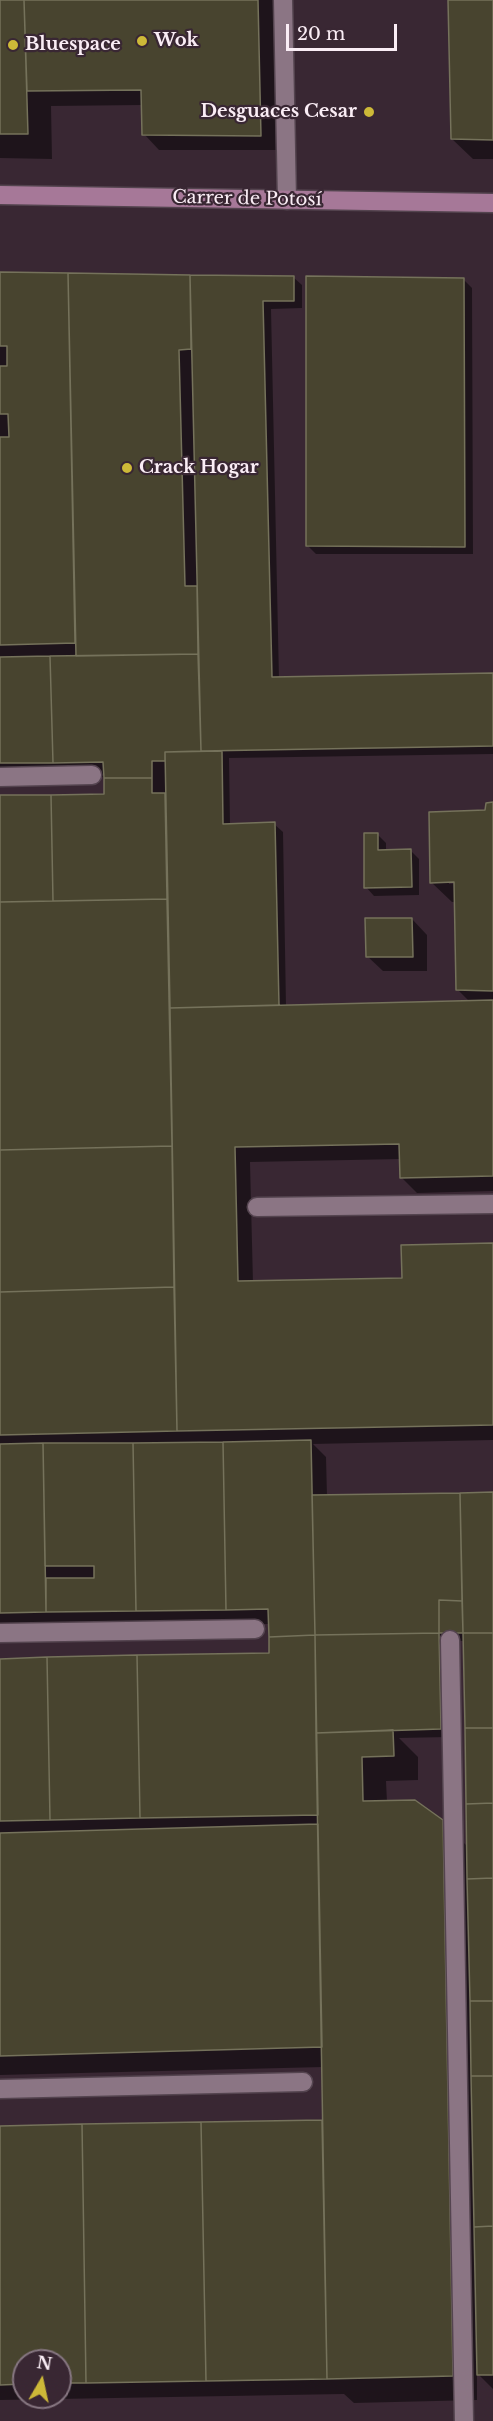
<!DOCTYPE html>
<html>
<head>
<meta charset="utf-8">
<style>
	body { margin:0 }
	#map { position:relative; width:493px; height:2421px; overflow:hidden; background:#392733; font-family:"Libre Baskerville",serif }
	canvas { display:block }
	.north { position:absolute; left:12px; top:2349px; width:60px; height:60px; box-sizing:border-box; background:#392733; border:2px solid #867681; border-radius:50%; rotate:9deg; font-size:16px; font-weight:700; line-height:24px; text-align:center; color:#faedf5 }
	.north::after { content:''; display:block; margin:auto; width:21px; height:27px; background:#cdb938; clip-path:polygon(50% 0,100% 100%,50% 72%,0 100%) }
	.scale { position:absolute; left:286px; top:24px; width:111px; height:27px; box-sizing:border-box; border:3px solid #faedf5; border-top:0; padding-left:8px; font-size:18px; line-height:21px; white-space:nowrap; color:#faedf5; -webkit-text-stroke:4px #392733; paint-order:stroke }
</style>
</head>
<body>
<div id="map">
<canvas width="493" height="2421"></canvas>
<div class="north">N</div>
<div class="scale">20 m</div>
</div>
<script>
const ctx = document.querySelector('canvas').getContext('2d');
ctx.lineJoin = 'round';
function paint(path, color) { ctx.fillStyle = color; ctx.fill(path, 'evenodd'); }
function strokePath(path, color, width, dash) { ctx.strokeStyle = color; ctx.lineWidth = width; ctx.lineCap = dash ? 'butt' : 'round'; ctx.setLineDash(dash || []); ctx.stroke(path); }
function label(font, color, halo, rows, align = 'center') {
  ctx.font = font + ' "Libre Baskerville",serif'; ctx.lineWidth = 4.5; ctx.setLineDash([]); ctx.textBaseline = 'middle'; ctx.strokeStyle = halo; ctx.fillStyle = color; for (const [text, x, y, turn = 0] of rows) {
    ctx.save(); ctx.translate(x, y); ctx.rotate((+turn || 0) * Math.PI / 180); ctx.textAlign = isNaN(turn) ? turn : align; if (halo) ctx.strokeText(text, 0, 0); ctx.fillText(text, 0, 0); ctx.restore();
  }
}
const shadow = new Path2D(`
	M 0,0 L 273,0 L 276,150 L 159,150 L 144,134 L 143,105 L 51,106 L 52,159 L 0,158 Z
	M 450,0 L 493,0 L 493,159 L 473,159 L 452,139 Z
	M 0,273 L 293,277 L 302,285 L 302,308 L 271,309 L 279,679 L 493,674 L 493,754 L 229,758 L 230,825 L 274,824 L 283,832 L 286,1006 L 469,1001 L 458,990 L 456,902 L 452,902 L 431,882 L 493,803 L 493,1191 L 417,1193 L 401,1177 L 401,1159 L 250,1162 L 253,1283 L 403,1280 L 493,1244 L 493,1440 L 313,1444 L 326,1457 L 327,1496 L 493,1493 L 493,2389 L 477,2373 L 477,2400 L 354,2403 L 344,2394 L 0,2400 L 0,2128 L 322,2121 L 325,2124 L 324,2067 L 0,2075 L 0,1660 L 270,1654 L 270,1624 L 0,1629 L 0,797 L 105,795 L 105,777 L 70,778 L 0,772 ZM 449,881 L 461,883 L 449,884 ZM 454,1641 L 464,1641 L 468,1847 L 442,1821 L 387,1802 L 386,1781 L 418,1780 L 418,1757 L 399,1738 L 449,1737 ZM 24,2361 L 60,2361 L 60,2397 L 24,2397 Z
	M 464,280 L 472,288 L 473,554 L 316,554 L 307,545 Z
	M 378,835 L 386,843 L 386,851 L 411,851 L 419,859 L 419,895 L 374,896 L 366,887 Z
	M 412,919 L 427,935 L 427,971 L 383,971 L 367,956 Z`);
const building = new Path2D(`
	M 0,0 L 24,0 L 28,134 L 0,134 Z
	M 24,0 L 258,0 L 261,136 L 142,135 L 141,90 L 27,91 Z
	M 448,0 L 493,0 L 493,140 L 451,139 Z
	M 0,272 L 68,273 L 75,643 L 0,645 L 0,437 L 9,437 L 8,414 L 0,414 L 0,366 L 7,366 L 7,346 L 0,346 Z
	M 68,273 L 190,275 L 191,349 L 179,350 L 185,586 L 197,586 L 198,654 L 76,656 Z
	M 190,275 L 294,276 L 294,301 L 263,301 L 272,677 L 493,673 L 493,746 L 201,751 Z
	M 306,276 L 464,278 L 465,547 L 306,546 Z
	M 198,654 L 201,751 L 165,752 L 165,761 L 152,761 L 152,778 L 104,778 L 103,762 L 53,763 L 50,656 Z
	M 50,656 L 53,763 L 0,763 L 0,657 Z
	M 222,751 L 223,824 L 275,822 L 279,1005 L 170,1008 L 165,752 Z
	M 104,778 L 152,778 L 152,793 L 165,793 L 167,899 L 53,901 L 51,795 L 104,794 Z
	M 0,795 L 51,795 L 53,901 L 0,902 Z
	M 493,802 L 493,991 L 456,990 L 454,882 L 430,883 L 429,812 L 485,810 L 486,803 Z
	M 364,833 L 378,833 L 378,850 L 411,849 L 412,887 L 364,888 Z
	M 167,899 L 172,1146 L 0,1150 L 0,902 Z
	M 365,918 L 412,918 L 413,957 L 366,957 Z
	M 493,1000 L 493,1176 L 400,1178 L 399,1144 L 235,1147 L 238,1281 L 402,1278 L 401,1245 L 493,1243 L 493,1425 L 177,1431 L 170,1008 Z
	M 172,1146 L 174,1287 L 0,1292 L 0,1150 Z
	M 174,1287 L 177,1431 L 0,1435 L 0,1292 Z
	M 311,1440 L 315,1635 L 269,1637 L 268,1609 L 226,1610 L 223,1442 Z
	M 223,1442 L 226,1610 L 136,1611 L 133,1443 Z
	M 43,1443 L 46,1612 L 0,1613 L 0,1444 Z
	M 43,1443 L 133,1443 L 136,1611 L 46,1612 L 46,1578 L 94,1578 L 94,1566 L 45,1566 Z
	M 493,1492 L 493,1633 L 463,1633 L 460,1493 Z
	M 460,1493 L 462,1601 L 439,1600 L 439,1633 L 315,1635 L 312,1495 Z
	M 439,1600 L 462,1601 L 463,1633 L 439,1633 Z
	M 439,1633 L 441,1729 L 316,1733 L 315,1635 Z
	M 463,1633 L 493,1633 L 493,1728 L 465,1728 Z
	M 315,1635 L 318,1815 L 140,1818 L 137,1655 L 269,1653 L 269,1637 Z
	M 137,1655 L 140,1818 L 50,1820 L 47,1657 Z
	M 47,1657 L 50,1820 L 0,1821 L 0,1659 Z
	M 465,1728 L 493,1728 L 493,1803 L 466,1804 Z
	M 393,1730 L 394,1756 L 362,1757 L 363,1801 L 415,1800 L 443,1820 L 453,2376 L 327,2379 L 316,1733 Z
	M 493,1803 L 493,1878 L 467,1879 L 466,1804 Z
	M 318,1824 L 322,2047 L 0,2056 L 0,1833 Z
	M 493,1878 L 493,2001 L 470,2001 L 467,1879 Z
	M 470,2001 L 493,2001 L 493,2076 L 471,2076 Z
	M 471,2076 L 493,2076 L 493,2226 L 474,2227 Z
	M 322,2120 L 327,2379 L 206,2381 L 201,2122 Z
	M 201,2122 L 206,2381 L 86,2383 L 82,2124 Z
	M 82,2124 L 86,2383 L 60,2383 L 60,2361 L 24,2361 L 24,2384 L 0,2385 L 0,2126 Z
	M 493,2226 L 493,2375 L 477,2375 L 474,2227 Z`);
const lane = new Path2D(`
	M 283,0 L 287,200
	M 0,777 L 92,775
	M 257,1207 L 493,1204
	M 0,1633 L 255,1629
	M 450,1640 L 464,2421
	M 0,2089 L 303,2082`);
const secondary = new Path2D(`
	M 0,195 L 493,203`);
const markers = [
	[142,41,6,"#cdb938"],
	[13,45,6,"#cdb938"],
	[369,112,6,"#cdb938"],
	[127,468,6,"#cdb938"]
];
const poiNames = [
	["Wok",154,41],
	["Bluespace",25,45],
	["Desguaces Cesar",357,112,"right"],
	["Crack Hogar",139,468]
];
const streetNames = [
	["Carrer de Potosí",247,199,1]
];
paint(shadow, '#0007');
paint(building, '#48442f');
strokePath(building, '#75725b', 1.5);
strokePath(lane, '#54444f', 21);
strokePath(secondary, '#54444f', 21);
strokePath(lane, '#8b7584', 18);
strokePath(secondary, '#a67898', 18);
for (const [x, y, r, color] of markers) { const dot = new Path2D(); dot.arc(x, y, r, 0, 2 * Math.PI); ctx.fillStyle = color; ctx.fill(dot); strokePath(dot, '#392733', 2); }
label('bold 18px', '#faedf5', '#392733', poiNames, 'left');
label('18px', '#faedf5', '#392733', streetNames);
</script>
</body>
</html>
